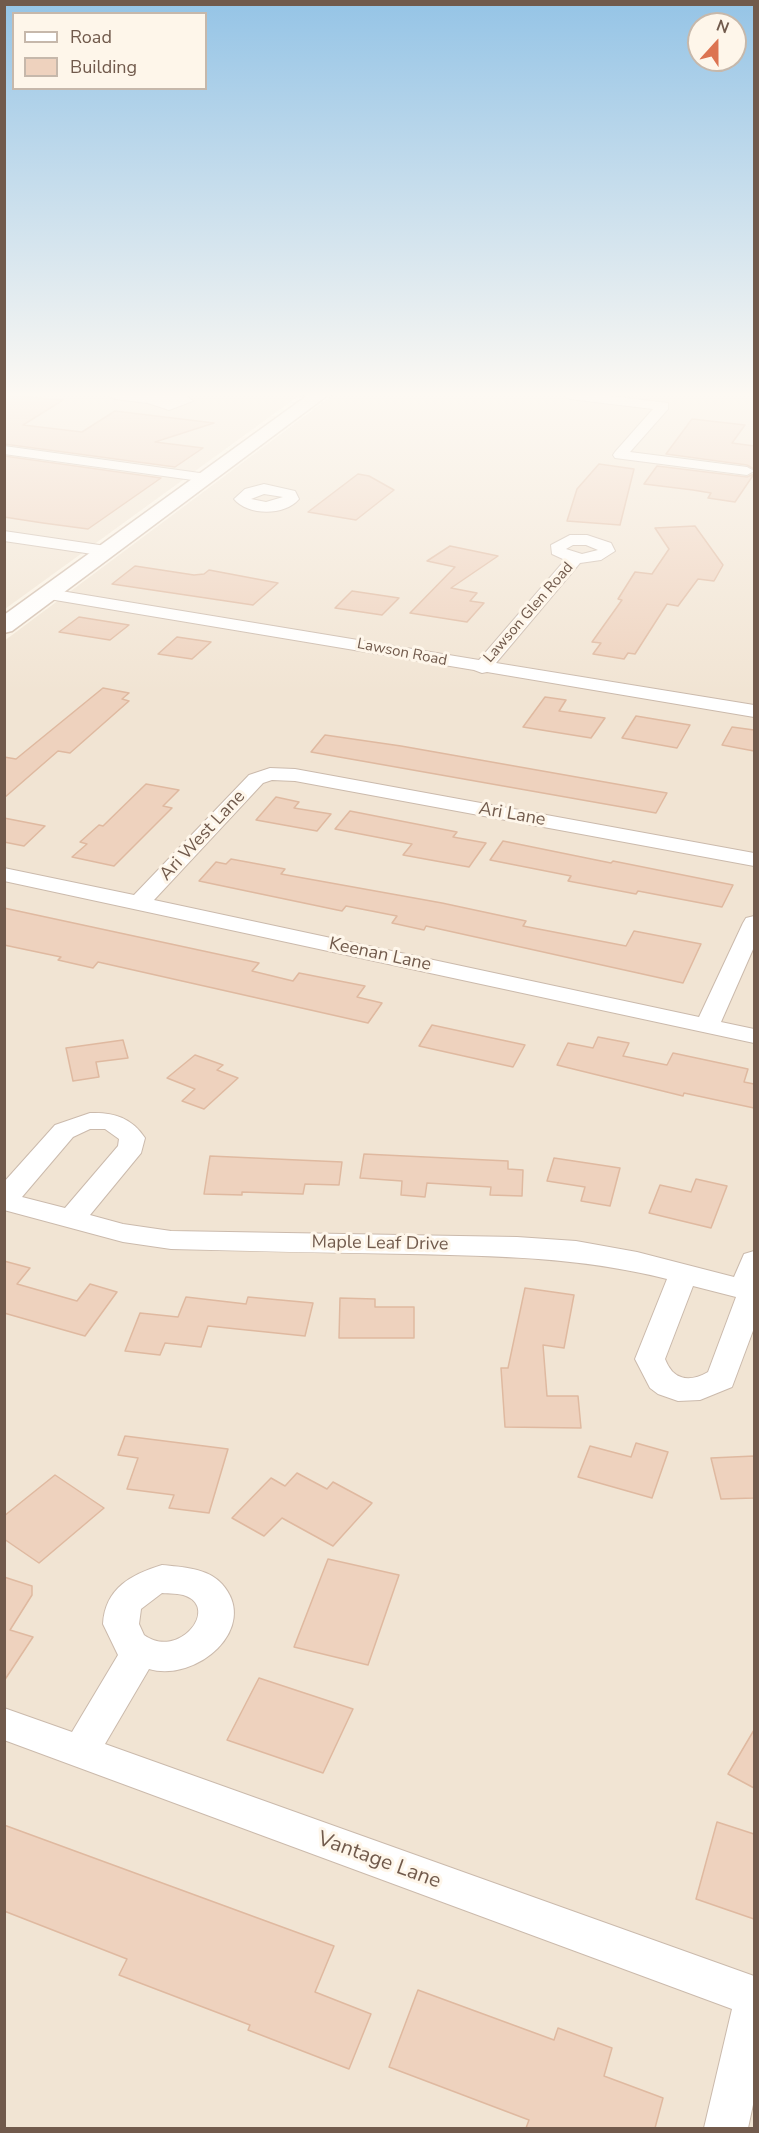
<!DOCTYPE html>
<html>
<head>
<meta charset="utf-8">
<style>
	body { margin:0 }
	#map { position:relative; width:759px; height:2133px; overflow:hidden; background:#faf2e4; font-family:"Nunito Sans",sans-serif }
	canvas { display:block }
	.frame { position:absolute; inset:0; border:6px solid #715a4c; pointer-events:none }
	.legend { position:absolute; left:12px; top:12px; width:195px; height:78px; box-sizing:border-box; background:#fef6ea; border:2px solid #c6b8ab; margin:0; padding:8px 10px; list-style:none; font-size:18px; color:#715a4c }
	.legend li { display:flex; align-items:center; gap:12px; height:30px }
	.legend b { width:30px; border:2px solid #c6b8ab }
	.north { position:absolute; left:687px; top:12px; width:60px; height:60px; box-sizing:border-box; background:#fef6ea; border:2px solid #c6b8ab; border-radius:50%; rotate:21deg; font-size:16px; font-weight:700; line-height:24px; text-align:center; color:#715a4c }
	.north::after { content:''; display:block; margin:auto; width:21px; height:27px; background:#dc7452; clip-path:polygon(50% 0,100% 100%,50% 72%,0 100%) }
</style>
</head>
<body>
<div id="map">
<canvas width="759" height="2133"></canvas>
<div class="frame"></div>
<ul class="legend">
<li><b style="height:8px;background:#fff"></b>Road</li>
<li><b style="height:16px;background:#eed2be"></b>Building</li>
</ul>
<div class="north">N</div>
</div>
<script>
const ctx = document.querySelector('canvas').getContext('2d');
ctx.lineJoin = 'round';
function paint(path, color) { ctx.fillStyle = color; ctx.fill(path, 'evenodd'); }
function strokePath(path, color, width, dash) { ctx.strokeStyle = color; ctx.lineWidth = width; ctx.lineCap = dash ? 'butt' : 'round'; ctx.setLineDash(dash || []); ctx.stroke(path); }
function label(font, color, halo, rows, align = 'center') {
  ctx.font = font + ' "Nunito Sans",sans-serif'; ctx.lineWidth = 6; ctx.setLineDash([]); ctx.textBaseline = 'middle'; ctx.strokeStyle = halo; ctx.fillStyle = color; for (const [text, x, y, turn = 0] of rows) {
    ctx.save(); ctx.translate(x, y); ctx.rotate((+turn || 0) * Math.PI / 180); ctx.textAlign = isNaN(turn) ? turn : align; if (halo) ctx.strokeText(text, 0, 0); ctx.fillText(text, 0, 0); ctx.restore();
  }
}
const residential = new Path2D(`
	M 5,395 L 300,395 L 5,609 Z
	M 333,395 L 754,395 L 754,2128 L 5,2128 L 4,641 Z`);
const building = new Path2D(`
	M 4,395 L 63,400 L 23,425 L 82,432 L 115,411 L 214,423 L 155,442 L 203,448 L 175,467 L 4,444 Z
	M 692,419 L 745,425 L 732,443 L 754,446 L 754,469 L 747,465 L 666,454 Z
	M 4,456 L 161,478 L 88,529 L 43,523 L 4,517 Z
	M 599,464 L 634,469 L 620,525 L 567,521 L 577,489 Z
	M 657,466 L 747,477 L 754,474 L 735,502 L 708,498 L 711,493 L 693,490 L 644,484 Z
	M 358,474 L 369,476 L 394,490 L 356,520 L 308,512 Z
	M 695,526 L 723,565 L 714,581 L 698,579 L 678,606 L 667,604 L 635,654 L 628,653 L 624,659 L 593,654 L 601,643 L 592,642 L 622,600 L 618,599 L 635,572 L 652,574 L 669,549 L 655,528 Z
	M 450,546 L 498,556 L 451,588 L 477,593 L 470,601 L 484,603 L 467,622 L 410,613 L 455,567 L 427,561 Z
	M 135,566 L 194,575 L 204,574 L 209,570 L 278,583 L 253,605 L 112,584 Z
	M 352,591 L 399,598 L 382,615 L 335,608 Z
	M 79,617 L 129,625 L 110,640 L 59,632 Z
	M 177,637 L 211,642 L 192,659 L 158,654 Z
	M 103,688 L 129,693 L 122,699 L 129,701 L 70,753 L 58,751 L 4,798 L 4,757 L 16,759 Z
	M 545,697 L 566,700 L 559,711 L 605,718 L 591,738 L 523,727 Z
	M 636,716 L 690,725 L 677,748 L 622,738 Z
	M 732,727 L 754,730 L 754,751 L 722,745 Z
	M 325,735 L 401,746 L 667,793 L 656,813 L 311,752 Z
	M 146,784 L 179,790 L 163,806 L 172,808 L 114,866 L 72,857 L 87,844 L 80,842 L 99,825 L 103,826 Z
	M 276,797 L 299,802 L 294,808 L 331,814 L 317,831 L 256,820 Z
	M 350,811 L 457,832 L 453,837 L 486,843 L 469,867 L 403,855 L 412,844 L 335,829 Z
	M 4,818 L 45,826 L 24,846 L 4,842 Z
	M 503,841 L 611,863 L 613,861 L 733,885 L 722,907 L 638,891 L 636,894 L 568,881 L 571,876 L 490,860 Z
	M 231,859 L 285,869 L 281,874 L 442,903 L 526,921 L 523,926 L 626,946 L 634,931 L 701,944 L 683,983 L 426,926 L 424,930 L 392,923 L 397,916 L 346,906 L 342,911 L 199,881 L 216,862 L 226,864 Z
	M 4,908 L 259,963 L 252,971 L 293,981 L 299,973 L 365,986 L 357,997 L 382,1003 L 368,1023 L 98,962 L 93,968 L 58,960 L 61,957 L 4,945 Z
	M 432,1025 L 525,1045 L 513,1067 L 419,1046 Z
	M 598,1037 L 629,1043 L 623,1056 L 667,1065 L 673,1053 L 748,1069 L 744,1082 L 754,1084 L 754,1108 L 684,1093 L 683,1096 L 557,1065 L 568,1043 L 593,1048 Z
	M 123,1040 L 128,1058 L 96,1062 L 99,1077 L 73,1081 L 66,1048 Z
	M 195,1055 L 223,1065 L 217,1070 L 238,1078 L 204,1109 L 182,1101 L 195,1089 L 167,1078 Z
	M 364,1154 L 508,1161 L 508,1169 L 523,1170 L 522,1196 L 490,1195 L 491,1187 L 427,1183 L 425,1197 L 401,1195 L 402,1181 L 360,1178 Z
	M 210,1156 L 342,1162 L 339,1185 L 305,1184 L 303,1194 L 242,1192 L 242,1195 L 204,1194 Z
	M 554,1158 L 620,1168 L 610,1206 L 581,1201 L 585,1187 L 547,1181 Z
	M 696,1179 L 727,1186 L 711,1228 L 649,1213 L 660,1185 L 691,1192 Z
	M 4,1261 L 30,1268 L 17,1284 L 77,1301 L 90,1284 L 117,1292 L 85,1336 L 4,1313 Z
	M 525,1288 L 574,1295 L 564,1348 L 543,1345 L 547,1396 L 578,1396 L 581,1428 L 505,1427 L 501,1368 L 508,1368 Z
	M 186,1297 L 246,1304 L 248,1297 L 313,1303 L 305,1336 L 208,1326 L 201,1347 L 165,1343 L 160,1355 L 125,1351 L 140,1313 L 178,1317 Z
	M 340,1298 L 375,1299 L 375,1307 L 414,1307 L 414,1338 L 339,1338 Z
	M 125,1436 L 228,1449 L 209,1513 L 169,1508 L 174,1495 L 127,1489 L 138,1458 L 118,1455 Z
	M 636,1443 L 668,1452 L 652,1498 L 578,1477 L 590,1446 L 631,1457 Z
	M 754,1456 L 754,1498 L 721,1499 L 711,1458 Z
	M 297,1473 L 327,1489 L 333,1482 L 372,1503 L 333,1546 L 282,1518 L 264,1536 L 232,1518 L 271,1478 L 285,1486 Z
	M 55,1475 L 104,1508 L 39,1563 L 4,1539 L 4,1516 Z
	M 328,1559 L 399,1575 L 368,1665 L 294,1647 Z
	M 4,1577 L 32,1586 L 32,1595 L 10,1630 L 33,1637 L 4,1681 Z
	M 259,1678 L 353,1709 L 323,1773 L 227,1740 Z
	M 754,1730 L 754,1788 L 728,1774 Z
	M 717,1822 L 754,1834 L 754,1919 L 696,1899 Z
	M 4,1825 L 334,1946 L 315,1992 L 371,2014 L 349,2069 L 248,2030 L 250,2025 L 119,1975 L 127,1959 L 4,1911 Z
	M 418,1990 L 554,2040 L 558,2028 L 612,2048 L 604,2076 L 663,2098 L 655,2128 L 526,2128 L 529,2120 L 389,2067 Z`);
const street = new Path2D(`
	M 108,395 L 186,395 L 193,401 L 169,410 L 148,403 L 115,399 Z
	M 564,395 L 601,395 L 668,403 L 668,409 L 630,452 L 747,467 L 754,471 L 747,475 L 615,458 L 613,455 L 615,452 L 653,409 L 570,399 Z
	M 4,446 L 207,474 L 214,478 L 207,482 L 4,454 Z
	M 264,484 L 295,491 L 299,499 C 285,516 248,516 234,499 L 245,489 ZM 264,494 L 283,497 L 266,502 L 251,499 Z
	M 4,531 L 106,546 L 114,551 L 106,556 L 4,541 Z
	M 570,535 L 587,535 L 611,543 L 615,551 L 601,560 L 580,563 L 496,663 L 754,705 L 754,717 L 487,672 L 482,673 L 474,670 L 49,599 L 41,594 L 49,589 L 479,660 L 565,560 L 552,554 L 551,545 ZM 573,545 L 586,545 L 598,550 L 582,554 L 566,549 Z
	M 270,768 L 295,769 L 754,853 L 754,866 L 295,781 L 272,780 L 263,783 L 154,900 L 699,1017 L 743,923 L 746,918 L 754,916 L 754,947 L 721,1022 L 754,1029 L 754,1043 L 4,881 L 4,868 L 134,895 L 249,775 Z
	M 90,1113 C 114,1112 132,1118 145,1138 L 141,1153 L 90,1215 L 123,1224 L 171,1231 L 517,1237 L 576,1241 L 637,1252 L 734,1277 L 744,1254 L 754,1251 L 754,1328 L 732,1387 L 700,1400 L 678,1401 L 658,1394 L 650,1388 L 635,1359 L 667,1279 C 580,1257 497,1256 409,1254 C 329,1253 250,1251 171,1249 L 123,1242 L 4,1210 L 4,1182 L 55,1125 ZM 90,1129 L 105,1129 L 119,1139 L 118,1146 L 65,1208 L 22,1197 L 73,1137 ZM 693,1286 L 736,1297 L 708,1372 C 689,1383 673,1380 665,1359 Z
	M 162,1565 C 182,1567 208,1568 222,1584 C 261,1628 196,1683 149,1669 L 105,1744 L 754,1976 L 754,2100 L 748,2128 L 704,2128 L 732,2009 L 4,1740 L 4,1708 L 72,1732 L 118,1655 L 103,1624 C 105,1588 132,1574 162,1565 ZM 162,1593 C 169,1594 179,1593 186,1596 C 219,1609 179,1660 144,1635 L 139,1624 L 141,1609 Z`);
const secondary = new Path2D(`
	M 308,395 L 328,395 L 12,631 L 4,633 L 4,615 Z`);
const farStreetnames = [
	["Lawson Glen Road",529,613,-49],
	["Lawson Road",402,653,11]
];
const streetNames = [
	["Ari Lane",512,815,10],
	["Ari West Lane",203,836,-47],
	["Keenan Lane",380,955,12],
	["Maple Leaf Drive",380,1244,1]
];
const nearStreetnames = [
	["Vantage Lane",379,1861,20]
];
paint(residential, '#f1e4d3');
paint(building, '#eed2be');
strokePath(building, '#dfb9a0', 1.5);
strokePath(street, '#cbbaac', 2);
strokePath(secondary, '#d0bcac', 3);
paint(street, '#fff');
paint(secondary, '#fff');
const sky = ctx.createLinearGradient(0, 0, 0, 693);
sky.addColorStop(0, '#95c4e6');
sky.addColorStop(0.57, '#fdf9f3');
sky.addColorStop(1, '#fdf9f300');
ctx.fillStyle = sky;
ctx.fillRect(0, 0, 759, 693);
label('15px', '#715a4c', '#fef6ea', farStreetnames);
label('18px', '#715a4c', '#fef6ea', streetNames);
label('21px', '#715a4c', '#fef6ea', nearStreetnames);
</script>
</body>
</html>
